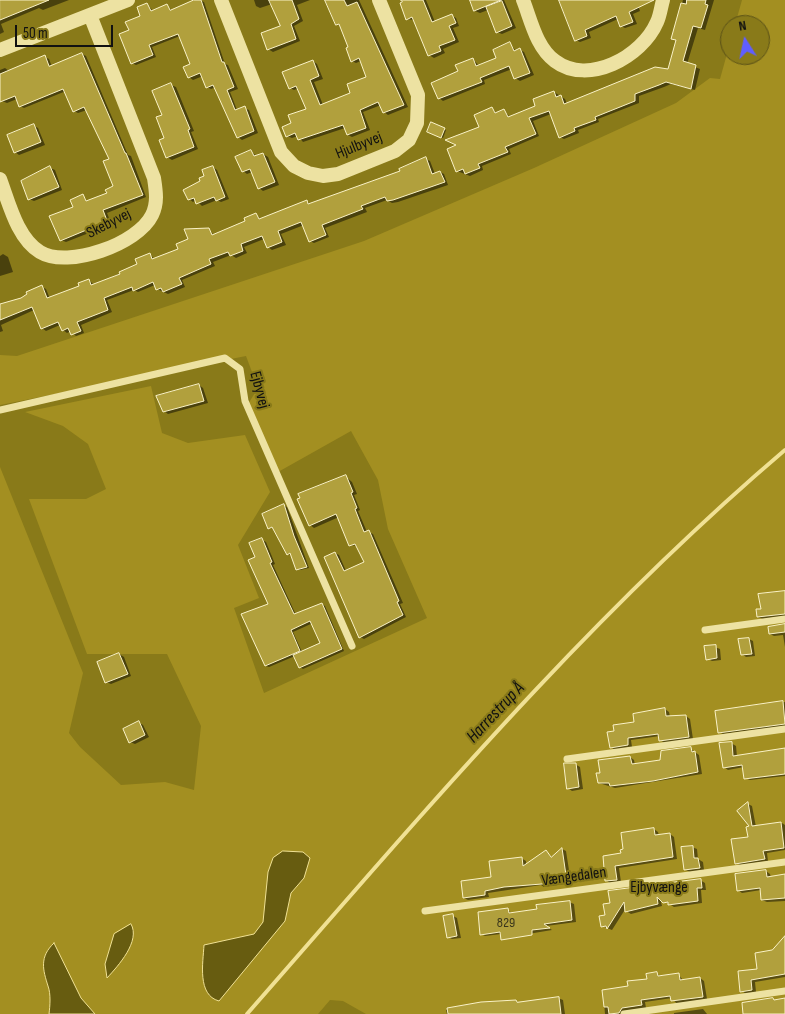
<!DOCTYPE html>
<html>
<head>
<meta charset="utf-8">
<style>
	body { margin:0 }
	#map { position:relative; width:785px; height:1014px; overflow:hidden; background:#897a19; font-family:"Sofia Sans Condensed",sans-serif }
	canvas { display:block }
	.north { position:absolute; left:720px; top:15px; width:50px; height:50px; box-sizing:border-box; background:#897a19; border:1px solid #595016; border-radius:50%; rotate:350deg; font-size:14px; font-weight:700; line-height:20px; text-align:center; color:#111 }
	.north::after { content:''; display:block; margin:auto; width:18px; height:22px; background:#605eff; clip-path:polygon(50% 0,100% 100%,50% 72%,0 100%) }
	.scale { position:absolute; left:15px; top:25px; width:98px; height:22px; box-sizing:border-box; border:2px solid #111; border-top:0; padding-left:6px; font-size:15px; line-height:18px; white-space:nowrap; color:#111; -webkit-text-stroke:4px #897a19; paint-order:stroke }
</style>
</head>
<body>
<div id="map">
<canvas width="785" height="1014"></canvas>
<div class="north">N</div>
<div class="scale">50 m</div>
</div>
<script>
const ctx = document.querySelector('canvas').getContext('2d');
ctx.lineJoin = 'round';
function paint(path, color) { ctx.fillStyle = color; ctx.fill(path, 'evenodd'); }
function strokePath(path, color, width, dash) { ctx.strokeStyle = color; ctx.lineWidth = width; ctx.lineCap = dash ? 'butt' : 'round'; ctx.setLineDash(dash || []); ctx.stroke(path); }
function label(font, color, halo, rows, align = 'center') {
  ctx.font = font + ' "Sofia Sans Condensed",sans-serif'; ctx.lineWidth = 4; ctx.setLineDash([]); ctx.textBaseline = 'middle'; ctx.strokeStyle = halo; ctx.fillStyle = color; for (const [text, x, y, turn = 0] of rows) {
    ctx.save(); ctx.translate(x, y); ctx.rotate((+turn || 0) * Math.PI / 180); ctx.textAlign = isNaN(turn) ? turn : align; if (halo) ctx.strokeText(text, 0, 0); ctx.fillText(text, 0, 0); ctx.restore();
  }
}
const green = new Path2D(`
	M 742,0 L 785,0 L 785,1014 L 366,1014 L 343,1001 L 330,1000 L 318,1014 L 0,1014 L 0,467 L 83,673 L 69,733 L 80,747 L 121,785 L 165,782 L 194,790 L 201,726 L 167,654 L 87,654 L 29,499 L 86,499 L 106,489 L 88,444 L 63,426 L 25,412 L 151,386 L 162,433 L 188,443 L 245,435 L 270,492 L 238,545 L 259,598 L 234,608 L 264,693 L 427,618 L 388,529 L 378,480 L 351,431 L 278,472 L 248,404 L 258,388 L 246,356 L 0,405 L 0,355 L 17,356 L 364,241 L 534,168 L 676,103 L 710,78 L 720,79 L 730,43 L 730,55 L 760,55 L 760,25 L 735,25 Z`);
const water = new Path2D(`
	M 283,851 L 303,852 L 310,858 L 304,878 L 291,893 L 285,921 L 219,1001 C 197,995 203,963 204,945 L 254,934 L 263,922 L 268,872 L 273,858 Z
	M 131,924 C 141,941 118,966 107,978 L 105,964 L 114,934 Z
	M 54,943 L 81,998 L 95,1014 L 49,1014 C 50,1006 51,994 48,986 C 43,970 39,957 54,943 Z`);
const shadow = new Path2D(`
	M 0,0 L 69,0 L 43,10 L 39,8 L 1,24 L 4,32 L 0,34 Z
	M 198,0 L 204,2 L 225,64 L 228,65 L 238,89 L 230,92 L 237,110 L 244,108 L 249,110 L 258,133 L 242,140 L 238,137 L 216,87 L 211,89 L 207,87 L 203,76 L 193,80 L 189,77 L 191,65 L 180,36 L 152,47 L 156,57 L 136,65 L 132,63 L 130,31 L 142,17 L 147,4 L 153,11 L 167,6 L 172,10 Z
	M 254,0 L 310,0 L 297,5 L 303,21 L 294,26 L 300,41 L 273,52 L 268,49 L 281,27 L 272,4 L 260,8 L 256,6 Z
	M 333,0 L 359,0 L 408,107 L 388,115 L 384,112 L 381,105 L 363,112 L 370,130 L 352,137 L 348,135 L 345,128 L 303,142 L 298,136 L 292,138 L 287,136 L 292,124 L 307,109 L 299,88 L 294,90 L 290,88 L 313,61 L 317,64 L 323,79 L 314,82 L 323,105 L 352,94 L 368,78 L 361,61 L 356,63 L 352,61 L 350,48 L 341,26 L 337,24 Z
	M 401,0 L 426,0 L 435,22 L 452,16 L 456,18 L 459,26 L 453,28 L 459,42 L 443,49 L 445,53 L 434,58 L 429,55 L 414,20 L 407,19 Z
	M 471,0 L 504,0 L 516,28 L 502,34 L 497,32 L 488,10 L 480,13 L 475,11 Z
	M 560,0 L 636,0 L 640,11 L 633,14 L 637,24 L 625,28 L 621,26 L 618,19 L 589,32 L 591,38 L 580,42 L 576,40 Z
	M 683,0 L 714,0 L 705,30 L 698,28 L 687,64 L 700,69 L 695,90 L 671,84 L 664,87 L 639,96 L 639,103 L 598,119 L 599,122 L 578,130 L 579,133 L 564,139 L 560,137 L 551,114 L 533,121 L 539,136 L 509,149 L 511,154 L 482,166 L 483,170 L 470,176 L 457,171 L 458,146 L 480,128 L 492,109 L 498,114 L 504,111 L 510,117 L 537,106 L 554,92 L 565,99 L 567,104 L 669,71 L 677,41 L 673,38 Z
	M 510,44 L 516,51 L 520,50 L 524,52 L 534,75 L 520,81 L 515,78 L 512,69 L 484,80 L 485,84 L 443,101 L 439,98 L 460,72 L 473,59 L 479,66 L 497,58 Z
	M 82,54 L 86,56 L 128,155 L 131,156 L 146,197 L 107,213 L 113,228 L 103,232 L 99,229 L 66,242 L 61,240 L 75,207 L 83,196 L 88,202 L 108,194 L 115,187 L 110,159 L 87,110 L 78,113 L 74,111 L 66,91 L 24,108 L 20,106 L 17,99 L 7,103 L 2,101 L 0,94 L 0,70 L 5,68 L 9,71 L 45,57 L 49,59 L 52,67 Z
	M 171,85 L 176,87 L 194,131 L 191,132 L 198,149 L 172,160 L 167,157 L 163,116 Z
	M 432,124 L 446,130 L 443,138 L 428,132 Z
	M 34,126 L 38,128 L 45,145 L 19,155 L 15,152 Z
	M 251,152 L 257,156 L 263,154 L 268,157 L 279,185 L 263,191 L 259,188 L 252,172 L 247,174 L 243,171 Z
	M 426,159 L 430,161 L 435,174 L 440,172 L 444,174 L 448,185 L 398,202 L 392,203 L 387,200 L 365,208 L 367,212 L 325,228 L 329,237 L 314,243 L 310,241 L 304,225 L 281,234 L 286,245 L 272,250 L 268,247 L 264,239 L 244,247 L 247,253 L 236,258 L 231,255 L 213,262 L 215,266 L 182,280 L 185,287 L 168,294 L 157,289 L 155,285 L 138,292 L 134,290 L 107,300 L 112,312 L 81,325 L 84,333 L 76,336 L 71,331 L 67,333 L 63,330 L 60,325 L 46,331 L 42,328 L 34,310 L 1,325 L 3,331 L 0,332 L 0,306 L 22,299 L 42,287 L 46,289 L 50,299 L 81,286 L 89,280 L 94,285 L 139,265 L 150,254 L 155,260 L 180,250 L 208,229 L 214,235 L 247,222 L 256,215 L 262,220 L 307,202 L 311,204 L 401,171 Z
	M 213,167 L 217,170 L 229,199 L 221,202 L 217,200 L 202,206 L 196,200 L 193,202 L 189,199 Z
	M 50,168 L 55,170 L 62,190 L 34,201 L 29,199 Z
	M 3,254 L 8,257 L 13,272 L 0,276 L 0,256 Z
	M 199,385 L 203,388 L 208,403 L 168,414 L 164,411 Z
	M 346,477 L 352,482 L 357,494 L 354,495 L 360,510 L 358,511 L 367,532 L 373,534 L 403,603 L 400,604 L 406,617 L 364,639 L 360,637 L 335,553 L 339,555 L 346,571 L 366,563 L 358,546 L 350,545 L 339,517 L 314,528 L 310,525 Z
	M 284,506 L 287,507 L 309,568 L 300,570 L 297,569 L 292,555 L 288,554 L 274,528 L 269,528 Z
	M 262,540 L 266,542 L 275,564 L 273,565 L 296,615 L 322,604 L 325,606 L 344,651 L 303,669 L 300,667 L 295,656 L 269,667 L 266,666 L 269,604 L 256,558 ZM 313,623 L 322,643 L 302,652 L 293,632 Z
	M 785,591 L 785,616 L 763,619 L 758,617 L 762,610 Z
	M 785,626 L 785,647 L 783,635 L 774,636 L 770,634 Z
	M 749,639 L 753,641 L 755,656 L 746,657 L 742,654 Z
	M 715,647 L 720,649 L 721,660 L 712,661 L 708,659 Z
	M 119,654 L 124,657 L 131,676 L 111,684 L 106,682 Z
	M 785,702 L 785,726 L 723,734 L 719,732 L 716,712 Z
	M 665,709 L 669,712 L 670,717 L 686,716 L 690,719 L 693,739 L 665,743 L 660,740 L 660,736 L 631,740 L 632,747 L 615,750 L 611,747 L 635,723 Z
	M 139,723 L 143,725 L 149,737 L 135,744 L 130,742 Z
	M 731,743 L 736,746 L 737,757 L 785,750 L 785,776 L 750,780 L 745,778 L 744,767 L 728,770 L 724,767 Z
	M 691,749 L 699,755 L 702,774 L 615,788 L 599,783 L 602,774 L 630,757 L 634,760 L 635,765 L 661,761 Z
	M 575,764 L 580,767 L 583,789 L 572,791 L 568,788 Z
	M 748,804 L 752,806 L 756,827 L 782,823 L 785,825 L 785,850 L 767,853 L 768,861 L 740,865 L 736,863 L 749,838 L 752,827 L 739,811 Z
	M 654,829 L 658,832 L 659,836 L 670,834 L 674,837 L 677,859 L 619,868 L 621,882 L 610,883 L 606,880 L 604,857 L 622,855 Z
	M 692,847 L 697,849 L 698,859 L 703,862 L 704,870 L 690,872 L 686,870 Z
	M 562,849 L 566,851 L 571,883 L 544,887 L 541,885 L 488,893 L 489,897 L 468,900 L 464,898 L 521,858 L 526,861 L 526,866 L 546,852 L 552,857 Z
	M 766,871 L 770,874 L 771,878 L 785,876 L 785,901 L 767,902 L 762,900 L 761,890 L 742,893 L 738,890 Z
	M 700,880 L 705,883 L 706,890 L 701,890 L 702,903 L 674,907 L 660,898 L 662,906 L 631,914 L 626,911 L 626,908 L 612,930 L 602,926 L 606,916 L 605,905 Z
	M 569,902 L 574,904 L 576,922 L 546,926 L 552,930 L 504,938 L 504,940 L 501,934 L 485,936 L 481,934 L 508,910 L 513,914 L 538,910 Z
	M 453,916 L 457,918 L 461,938 L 452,939 L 448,937 Z
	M 785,938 L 785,977 L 755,982 L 756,992 L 746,994 L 742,991 Z
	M 657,974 L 661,976 L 678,974 L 683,980 L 700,978 L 704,981 L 707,999 L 677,1004 L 672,998 L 645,1002 L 646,1008 L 624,1014 L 605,1014 L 603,991 L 629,987 L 648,980 Z
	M 558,998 L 563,1000 L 565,1014 L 447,1014 L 446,1010 L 482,1004 L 516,1001 L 519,1003 Z
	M 703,1009 L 707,1014 L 674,1014 L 674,1013 Z`);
const stream = new Path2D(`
	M 247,1014 C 418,819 586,619 785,450`);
const building = new Path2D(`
	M 0,0 L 49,0 L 0,20 Z
	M 194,0 L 201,0 L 222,62 L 224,62 L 234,87 L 227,90 L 235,110 L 245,106 L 254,131 L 237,138 L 213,85 L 206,88 L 200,73 L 188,78 L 183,67 L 190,64 L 178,34 L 149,45 L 153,55 L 131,64 L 119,34 L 129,30 L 125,22 L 140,16 L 137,7 L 147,3 L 151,11 L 167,4 L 170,10 Z
	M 269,0 L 292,0 L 299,19 L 291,24 L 296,39 L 267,50 L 261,33 L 280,26 Z
	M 325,0 L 344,0 L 347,6 L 357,2 L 404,105 L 383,113 L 378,102 L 360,110 L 366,128 L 347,135 L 343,125 L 298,140 L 295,133 L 286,137 L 282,127 L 291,123 L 288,115 L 306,109 L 296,86 L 289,89 L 282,72 L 313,60 L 319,76 L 310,80 L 320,105 L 350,93 L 347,84 L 366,77 L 359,58 L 351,62 L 346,48 L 348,47 L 339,24 L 336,25 Z
	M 401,0 L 423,0 L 432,22 L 452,14 L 456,23 L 449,26 L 455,40 L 439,46 L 441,51 L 428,56 L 412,17 L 406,20 L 400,3 L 402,2 Z
	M 470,0 L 501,0 L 474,11 Z
	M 559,0 L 654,0 L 629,12 L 633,22 L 620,27 L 616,16 L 585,30 L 587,36 L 575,41 Z
	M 687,0 L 706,0 L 705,4 L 708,5 L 701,28 L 693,26 L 683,61 L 696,65 L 691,89 L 666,82 L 659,85 L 635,94 L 635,101 L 595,117 L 596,120 L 574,128 L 575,131 L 559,138 L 549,111 L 529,118 L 536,134 L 505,147 L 508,152 L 478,164 L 480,168 L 465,174 L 463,169 L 456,172 L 447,149 L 456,145 L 445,140 L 479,127 L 474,115 L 492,107 L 495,113 L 504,109 L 508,117 L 535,106 L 533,99 L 554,91 L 556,97 L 561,95 L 564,104 L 655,67 L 668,69 L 676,40 L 671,39 L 681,3 L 686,4 Z
	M 502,1 L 512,26 L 496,33 L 486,7 Z
	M 510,42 L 514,51 L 520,48 L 530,73 L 514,79 L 509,66 L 480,78 L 482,82 L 438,99 L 431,83 L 458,71 L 455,65 L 473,58 L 476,66 L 496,58 L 493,50 Z
	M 82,53 L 125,153 L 126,153 L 143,195 L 103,210 L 109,226 L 98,230 L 96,226 L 60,241 L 49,216 L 73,207 L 70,200 L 83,194 L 86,201 L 107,193 L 105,190 L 113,186 L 103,161 L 109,159 L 84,107 L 73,112 L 63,89 L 19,107 L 15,96 L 0,102 L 0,74 L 45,55 L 49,66 Z
	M 171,83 L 190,129 L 188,130 L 194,147 L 166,158 L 159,140 L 164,138 L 156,117 L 162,115 L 152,91 Z
	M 431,122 L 445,128 L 441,138 L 427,132 Z
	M 34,124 L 41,142 L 14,153 L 7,135 Z
	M 251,150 L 254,156 L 263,153 L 275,182 L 258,189 L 250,169 L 242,172 L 235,157 Z
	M 426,157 L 432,174 L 440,171 L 445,182 L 393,200 L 387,201 L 385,197 L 361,206 L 363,209 L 322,225 L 326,235 L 309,242 L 301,222 L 278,231 L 282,242 L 267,248 L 262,236 L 241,244 L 243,251 L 230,256 L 228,252 L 209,259 L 211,264 L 179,278 L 182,284 L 163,292 L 161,288 L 156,290 L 153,282 L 133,291 L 132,287 L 104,298 L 108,310 L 77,322 L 81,331 L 71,335 L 68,328 L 62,331 L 58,322 L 41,329 L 32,307 L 0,320 L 0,304 L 21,298 L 27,294 L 26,292 L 42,285 L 47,298 L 79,286 L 78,283 L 89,279 L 91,285 L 120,274 L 119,272 L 137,264 L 135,259 L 150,253 L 152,259 L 178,249 L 176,244 L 188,239 L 184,229 L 209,228 L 212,235 L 245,221 L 244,218 L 256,213 L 259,219 L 307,200 L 308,204 L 400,171 L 399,169 Z
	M 50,166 L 59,187 L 28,200 L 21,181 Z
	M 213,166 L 225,197 L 216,201 L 214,197 L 196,204 L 194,198 L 188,200 L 183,190 L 200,181 L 199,178 L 204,176 L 202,170 Z
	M 199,384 L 204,401 L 163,412 L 156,396 Z
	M 346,475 L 353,492 L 351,493 L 357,508 L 355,509 L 364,532 L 369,530 L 399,601 L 397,602 L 403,615 L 359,638 L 324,557 L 335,552 L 344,571 L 364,562 L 355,544 L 349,546 L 336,514 L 309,526 L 297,499 L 300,498 L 298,494 Z
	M 284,504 L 294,536 L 307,567 L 296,570 L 290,553 L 287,555 L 272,527 L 268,529 L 262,514 Z
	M 262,538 L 272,562 L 270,563 L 294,614 L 322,603 L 342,649 L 299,668 L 293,655 L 320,643 L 310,621 L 291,630 L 300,651 L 265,666 L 241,614 L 268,604 L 248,560 L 255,557 L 249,543 Z
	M 785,591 L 785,614 L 757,617 L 756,609 L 761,609 L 758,594 Z
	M 785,624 L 785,632 L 769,634 L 768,627 Z
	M 749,638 L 752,654 L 741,655 L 738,639 Z
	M 716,645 L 717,658 L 706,660 L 704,646 Z
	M 119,653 L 128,674 L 105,683 L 97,662 Z
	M 783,701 L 785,724 L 718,733 L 715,711 Z
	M 665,708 L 666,716 L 686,715 L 689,737 L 659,741 L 658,734 L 628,738 L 628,745 L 610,748 L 607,732 L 614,731 L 613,725 L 634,722 L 633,714 Z
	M 139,721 L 145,735 L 129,743 L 123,729 Z
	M 732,742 L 733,756 L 785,748 L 785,774 L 744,779 L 742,765 L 723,768 L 719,743 Z
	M 691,747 L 692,752 L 695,751 L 698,772 L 653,781 L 610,786 L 609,783 L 598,783 L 596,773 L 600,773 L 598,760 L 630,756 L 632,764 L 660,760 L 661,751 Z
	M 564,763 L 576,763 L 579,787 L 567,789 Z
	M 748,802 L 752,826 L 781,822 L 784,848 L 763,851 L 765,859 L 735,864 L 731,839 L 748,837 L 746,827 L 749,826 L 737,811 Z
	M 654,828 L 655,835 L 670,833 L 673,857 L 615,866 L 617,880 L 605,881 L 603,856 L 621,853 L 620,850 L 623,849 L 621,833 Z
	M 693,846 L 694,858 L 698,858 L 700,868 L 684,870 L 681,847 Z
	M 562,848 L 567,882 L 504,887 L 485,891 L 485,895 L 463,898 L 461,881 L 491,877 L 489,861 L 522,857 L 523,866 L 546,850 L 551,857 Z
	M 766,870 L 767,877 L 785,874 L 785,898 L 761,900 L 760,888 L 737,891 L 735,874 Z
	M 701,879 L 702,888 L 697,888 L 698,901 L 668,905 L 668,902 L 663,903 L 657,897 L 658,904 L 625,912 L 624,902 L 607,929 L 606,926 L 601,927 L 599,916 L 605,915 L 603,904 L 610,903 L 608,891 Z
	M 570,901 L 572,920 L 544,924 L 550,928 L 532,930 L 532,935 L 501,940 L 500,932 L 480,935 L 478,912 L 508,908 L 509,913 L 537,909 L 536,905 Z
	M 453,914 L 457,936 L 447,938 L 443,916 Z
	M 785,936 L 785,974 L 751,980 L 752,990 L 740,992 L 738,971 L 757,969 L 755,953 L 772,950 Z
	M 657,972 L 658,976 L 679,973 L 680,980 L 700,977 L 703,997 L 671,1001 L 670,996 L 641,1000 L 642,1005 L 622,1008 L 619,1013 L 609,1014 L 608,1007 L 604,1007 L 602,990 L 628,986 L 627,981 L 647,979 L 646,974 Z
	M 559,997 L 561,1014 L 448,1014 L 447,1008 L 481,1002 L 516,1000 L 517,1002 Z
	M 773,998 L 774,1000 L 785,998 L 785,1014 L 743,1014 L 742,1003 Z`);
const service = new Path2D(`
	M 0,410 L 225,358 L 240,369 L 245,401 L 352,646
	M 705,630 L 785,619
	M 567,759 L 785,729
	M 425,911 L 785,862
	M 624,1014 L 785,991`);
const minor = new Path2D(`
	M 221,0 L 281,152 L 294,166 L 308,173 L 323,176 L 338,174 L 395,151 L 409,140 L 417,123 L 418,95 L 379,0
	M 523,0 C 531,20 536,47 555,61 C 588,86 642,57 657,22 C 660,16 661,7 663,0
	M 0,50 L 128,0
	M 0,179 C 9,203 17,238 40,252 C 68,269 138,244 152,215 C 158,203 156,191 154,178 L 90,15`);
const numberNames = [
	["829",506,923]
];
const streetNames = [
	["Hjulbyvej",359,146,-22],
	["Skebyvej",109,224,-27],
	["Ejbyvej",259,390,75],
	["Vængedalen",574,877,-8]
];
const parkNames = [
	["Ejbyvænge",659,888]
];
const waterNames = [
	["Harrestrup Å",496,713,-47]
];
paint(green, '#a38f21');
paint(water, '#675c10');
strokePath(water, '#f0e194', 1);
paint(shadow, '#0007');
strokePath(stream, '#f0e194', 4);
paint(building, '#b1a03d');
strokePath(building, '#faf2c7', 1);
strokePath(service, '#ede2a2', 7);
strokePath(minor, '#ede2a2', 14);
label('14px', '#39351c', null, numberNames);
label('16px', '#111', '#897a19', streetNames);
label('16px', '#111', '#897a19', parkNames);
label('italic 18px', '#111', '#897a19', waterNames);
</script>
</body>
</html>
